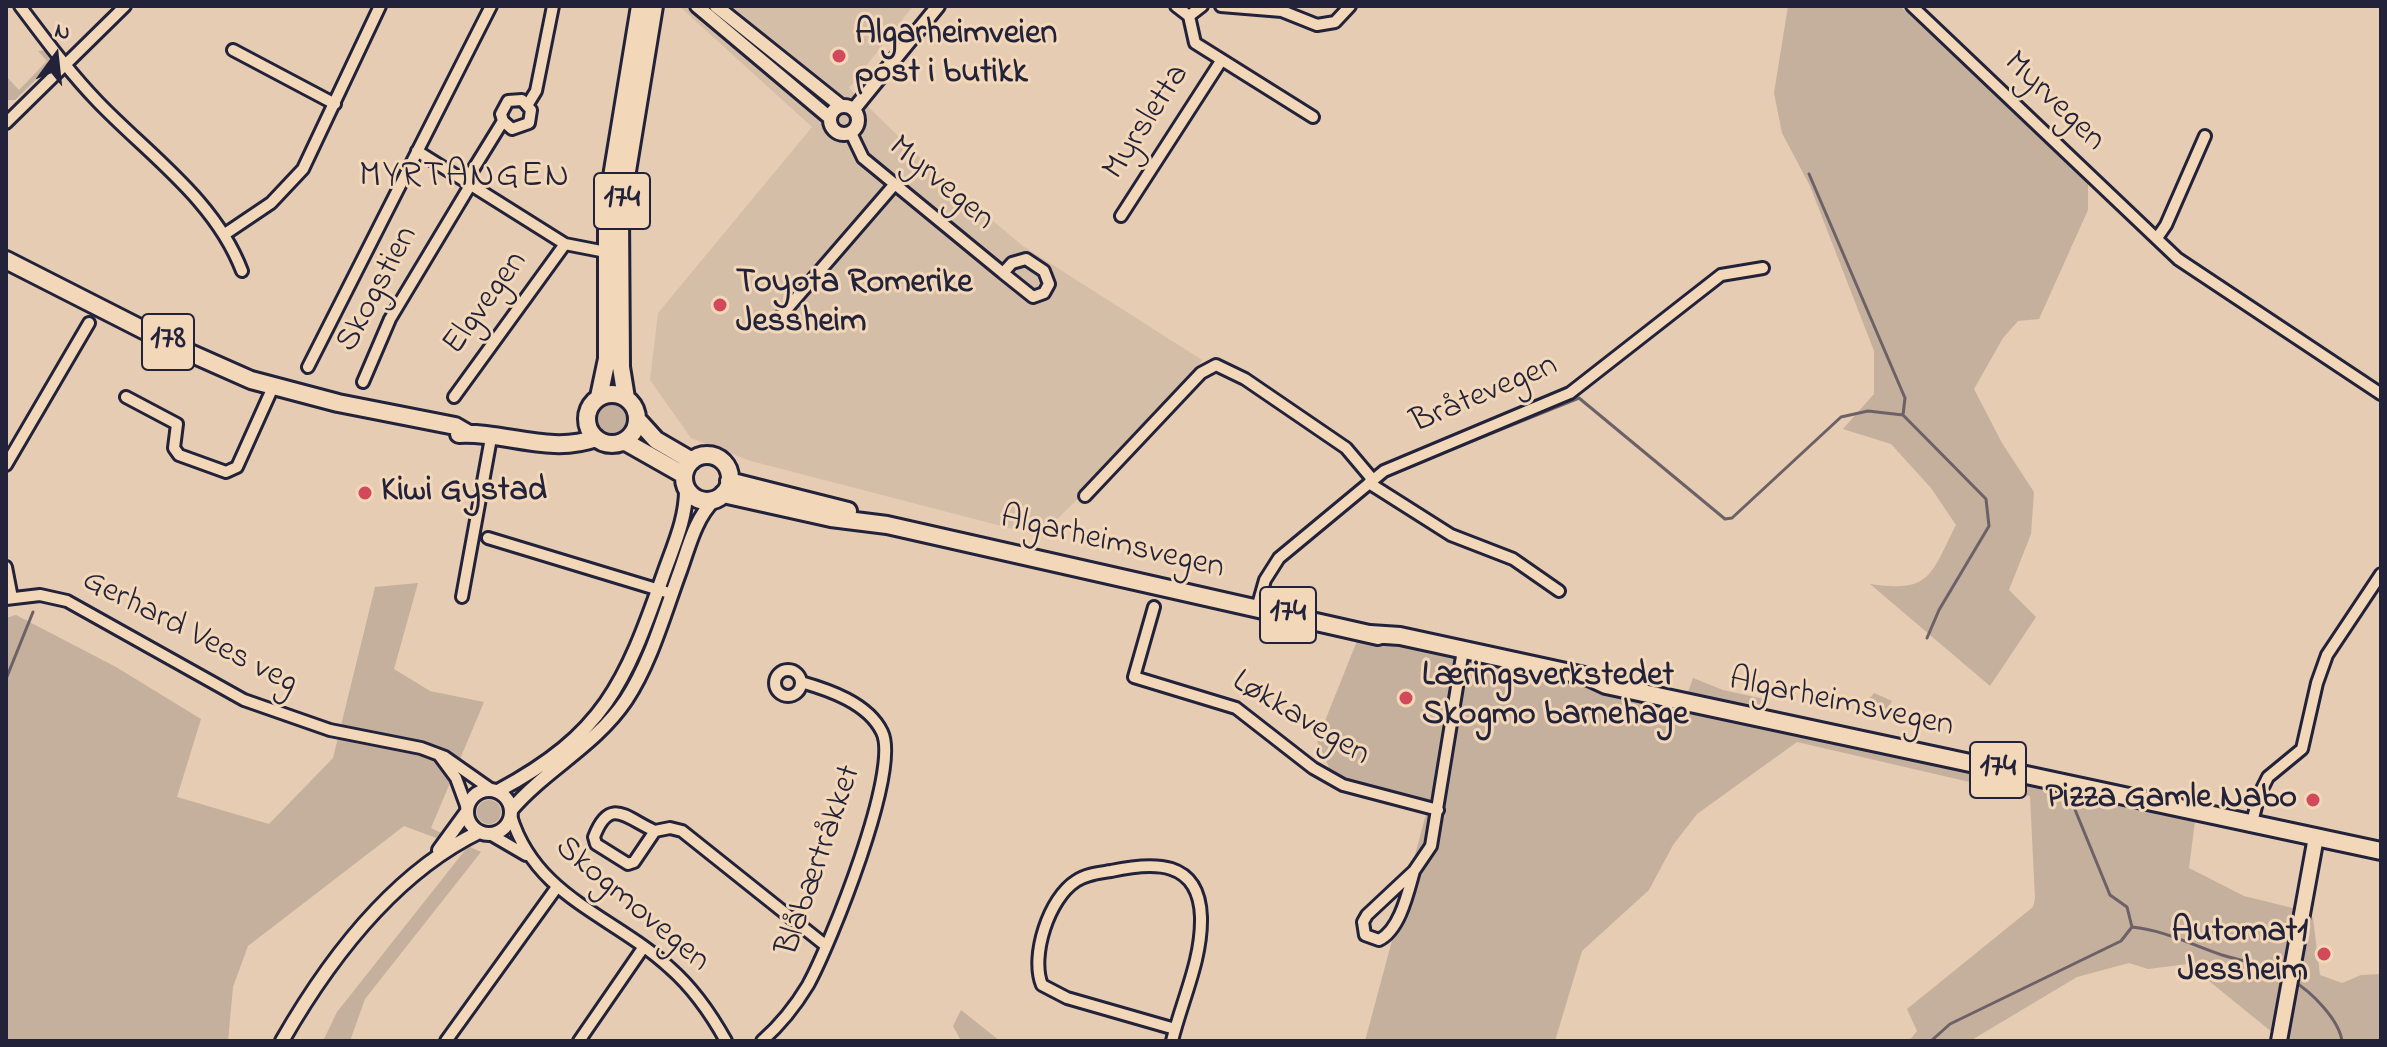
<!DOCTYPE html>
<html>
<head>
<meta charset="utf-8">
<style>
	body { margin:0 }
	#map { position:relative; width:2387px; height:1047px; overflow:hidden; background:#e5ccb2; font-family:"Indie Flower",sans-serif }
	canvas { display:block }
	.frame { position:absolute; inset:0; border:8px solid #22223b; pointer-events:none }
	.north { position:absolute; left:16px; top:16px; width:80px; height:80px; -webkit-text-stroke:6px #f2d7b9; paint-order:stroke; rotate:15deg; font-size:22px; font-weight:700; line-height:32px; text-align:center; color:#22223b }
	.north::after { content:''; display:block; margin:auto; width:28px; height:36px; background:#22223b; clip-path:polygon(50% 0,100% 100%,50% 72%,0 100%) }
</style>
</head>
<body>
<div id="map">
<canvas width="2387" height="1047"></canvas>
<div class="frame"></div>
<div class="north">N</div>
</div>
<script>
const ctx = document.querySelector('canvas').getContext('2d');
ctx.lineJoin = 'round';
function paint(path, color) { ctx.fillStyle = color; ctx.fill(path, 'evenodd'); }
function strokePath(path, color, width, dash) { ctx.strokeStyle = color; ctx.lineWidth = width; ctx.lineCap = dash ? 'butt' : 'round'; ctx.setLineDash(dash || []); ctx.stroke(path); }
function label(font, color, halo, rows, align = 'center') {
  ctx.font = font + ' "Indie Flower",sans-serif'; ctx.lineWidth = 6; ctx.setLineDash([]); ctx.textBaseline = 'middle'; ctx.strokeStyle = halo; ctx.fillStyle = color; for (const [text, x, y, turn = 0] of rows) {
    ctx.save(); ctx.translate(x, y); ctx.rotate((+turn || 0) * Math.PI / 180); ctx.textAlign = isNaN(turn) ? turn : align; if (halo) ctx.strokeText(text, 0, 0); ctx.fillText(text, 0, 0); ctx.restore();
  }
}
const built = new Path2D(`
	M 679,6 L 913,6 L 849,88 L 938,175 L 1023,246 L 1202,360 L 1175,403 L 1040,536 L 751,461 L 691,438 L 650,380 L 658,313 L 812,127 Z`);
const green = new Path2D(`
	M 1788,6 L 1900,6 L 2088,180 L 2088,210 L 2039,319 L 2018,321 L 2003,338 L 1974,389 L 2002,443 L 2034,492 L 2031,534 L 2009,590 L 2036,617 L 1990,686 L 1870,584 C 1932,593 1930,575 1956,525 L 1931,488 L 1891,444 L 1843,429 L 1874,394 L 1874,351 L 1810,186 L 1782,133 L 1774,93 Z
	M 48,50 L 55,61 L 15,100 L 6,100 L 6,76 L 19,90 L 47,61 L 38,51 Z
	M597 418a15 15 0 1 1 30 0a15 15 0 1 1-30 0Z
	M 418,583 L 394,669 L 430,691 L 484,702 L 431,828 L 453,839 L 462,828 L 466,833 L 455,840 L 481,852 L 365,999 L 350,1041 L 323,1041 L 337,1012 L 466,849 L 404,826 L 248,946 L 233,987 L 228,1041 L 6,1041 L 6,618 L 16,615 L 116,667 L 201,719 L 177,797 L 269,824 L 333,758 L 375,587 Z
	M 1361,631 L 1471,646 L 1688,692 L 1693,678 L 1723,690 L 1764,699 L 1756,714 L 2196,813 L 2189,868 L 2244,896 L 2301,910 L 2313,918 L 2320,975 L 2342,983 L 2361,975 L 2381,974 L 2381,1041 L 2283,1041 L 2188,964 L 2148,969 L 2129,963 L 2077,977 L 1970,1041 L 1909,1041 L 1917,1031 L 1907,1009 L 2033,907 L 2035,898 L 2030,796 L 1797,742 L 1697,814 L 1673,845 L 1649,890 L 1582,951 L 1555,1041 L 1365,1041 L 1426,814 L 1337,785 L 1317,741 Z
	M 1874,693 L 1892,701 L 1882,718 L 1858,712 Z
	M477 812a12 12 0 1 1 24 0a12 12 0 1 1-24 0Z
	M 961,1010 L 1000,1041 L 960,1039 L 953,1026 Z`);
const stream = new Path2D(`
	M 1809,174 L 1905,398 L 1903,415
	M 1385,476 L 1579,398 L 1725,519 L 1732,518 L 1841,417 L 1868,411 L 1903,415 L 1986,499 L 1989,526 L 1939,610 L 1927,638
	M 6,679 L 33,612
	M 2069,795 L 2110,895 L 2127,907 L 2132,927
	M 2132,927 C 2164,930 2192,945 2222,955 C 2246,962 2265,964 2287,977
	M 2293,981 C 2312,992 2339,1020 2342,1041
	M 1931,1041 L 1950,1024 L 2121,941 L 2132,927`);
const minor = new Path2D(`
	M 20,6 C 45,39 69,72 98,102 C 149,155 215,200 242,271
	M 1176,6 L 1189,16
	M 1221,6 L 1282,11 L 1317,25 L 1335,22 L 1350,6
	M 1912,6 L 2178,259 L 2381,394
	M 1189,16 L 1195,43 L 1313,117
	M 1189,16 L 1202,6
	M 233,50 L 335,104
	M 528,104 L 536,91 L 553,6
	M 6,123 L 125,6
	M 851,133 L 863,158 L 1003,273 L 1012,263 L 1026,259 L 1044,271 L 1049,284 L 1044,293 L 1033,297 L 1003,273
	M 417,151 L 565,244 L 606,252
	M 466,181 L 503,121 L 501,114 L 508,101 L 522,100 L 531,110 L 529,123 L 512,129 L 503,121
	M 1121,216 L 1221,61
	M 225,234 L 271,203 L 303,169 L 380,6
	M 2157,238 L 2166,225 L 2205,136
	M 779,318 L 894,185
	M 308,367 L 491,6
	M 363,382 L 390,319 L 471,184
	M 126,397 L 177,424 L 174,448 L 179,455 L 226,472 L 237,467 L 273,387
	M 454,397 L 565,244
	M 6,465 L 89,323
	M 1369,483 L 1451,535 L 1513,559 L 1559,591
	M 1085,496 L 1201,373 L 1216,365 L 1245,379 L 1346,448 L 1373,480
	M 488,538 L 666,592
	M 6,567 L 12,598
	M 462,597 L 491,438
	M 6,599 L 40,595 L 67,601 L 244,700 L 330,730 L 421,748 L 445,757 L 492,790
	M 1154,607 L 1134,677 L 1236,708 L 1313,768 L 1343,785 L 1438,810
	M 1257,608 L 1265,580 L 1279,558 L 1384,471 L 1570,393 L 1721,275 L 1763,268
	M775 683a13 13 0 1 1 26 0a13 13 0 1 1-26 0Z
	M 439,755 L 456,778 L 467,808
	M 511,816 C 536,898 613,915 670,968 C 694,989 711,1014 726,1041
	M 2251,826 L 2259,795 L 2268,777 L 2302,749 L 2317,683 L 2327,655 L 2381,574
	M 655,831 L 634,862 L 628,864 L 596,844 L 594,837 C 610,795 627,819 655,831 L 670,828 L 682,831 L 825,945
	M 490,834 L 526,855
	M 1414,871 C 1408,892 1400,930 1379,940 L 1365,935 L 1363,922 L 1367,915 L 1414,871 L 1431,846 L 1463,650
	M 446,1041 L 557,887
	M 579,1041 L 643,948
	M 762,1041 C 779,1026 796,1005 808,985 C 830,945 901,770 882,732 C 868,703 829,690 801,682
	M 1172,1041 C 1182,1000 1202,960 1201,917 C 1199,859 1153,862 1111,871 C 1099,873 1086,874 1076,881 C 1049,898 1030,956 1042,985 L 1067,998 L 1175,1029`);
const tertiary = new Path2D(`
	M 697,6 L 830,118
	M 716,6 L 841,106
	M830 120a14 14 0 1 1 28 0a14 14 0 1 1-28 0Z
	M 854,109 L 938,6
	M467 812a22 22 0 1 1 44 0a22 22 0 1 1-44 0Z
	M 498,791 C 604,734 625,684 663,576 C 673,547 687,518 686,487
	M 511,810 C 546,769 595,746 626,700 C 651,662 664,614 680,571 C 689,546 695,519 714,500
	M 439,850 L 466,813
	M 282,1041 C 329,959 393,874 479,832`);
const secondary = new Path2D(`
	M 2279,1041 L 2316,837`);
const primary = new Path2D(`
	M 6,260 L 181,349 L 251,380 L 338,403 L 455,426 L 467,433
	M587 419a25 25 0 1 1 50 0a25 25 0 1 1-50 0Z
	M 599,397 L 607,359 L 607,207 L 640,6
	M 626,398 L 621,367 L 620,214 L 654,6
	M 637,419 L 656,440 L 692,461
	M 459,434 C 504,431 550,455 596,438
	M 624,441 L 684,475
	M684 478a23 23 0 1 1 46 0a23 23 0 1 1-46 0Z
	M 729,481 L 848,511
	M 723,494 L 831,518 L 887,525 L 1378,636
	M 1370,634 L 1400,636 L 1589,677 L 1606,685 L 2381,851`);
const markers = [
	[839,56,8,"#d1495b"],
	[720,305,8,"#d1495b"],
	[365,493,8,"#d1495b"],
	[1406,698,8,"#d1495b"],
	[2313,800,8,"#d1495b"],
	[2324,954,8,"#d1495b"]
];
const shields = [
	[622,201,56],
	[168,342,52],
	[1288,615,56],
	[1998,770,56]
];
const shieldNames = [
	["174",622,201],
	["178",168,342],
	["174",1288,615],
	["174",1998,770]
];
const poiNames = [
	["Algarheimveien",855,36],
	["post i butikk",855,75],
	["Toyota Romerike",736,285],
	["Jessheim",736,324],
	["Kiwi Gystad",381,493],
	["Læringsverkstedet",1422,678],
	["Skogmo barnehage",1422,717],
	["Pizza Gamle Nabo",2297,800,"right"],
	["Automat1",2308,934,"right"],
	["Jessheim",2308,973,"right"]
];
const streetNames = [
	["Myrvegen",2053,103,44],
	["Myrsletta",1148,123,-57],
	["Myrvegen",940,185,40],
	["Skogstien",379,290,-62],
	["Elgvegen",487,304,-54],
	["Bråtevegen",1485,396,-23],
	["Algarheimsvegen",1112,545,13],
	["Gerhard Vees veg",189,634,27],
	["Algarheimsvegen",1841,705,12],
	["Løkkavegen",1300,720,31],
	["Blåbærtråkket",821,861,-71],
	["Skogmovegen",631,906,40]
];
const neighbourhoodNames = [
	["MYRTANGEN",465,179]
];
paint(built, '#d5bea8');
paint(green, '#c5b09e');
strokePath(stream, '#6b6167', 3);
strokePath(minor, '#22223b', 16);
strokePath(tertiary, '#22223b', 18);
strokePath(secondary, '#22223b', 20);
strokePath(primary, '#22223b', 22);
strokePath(minor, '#f2d7b9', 10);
strokePath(tertiary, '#f2d7b9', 12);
strokePath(secondary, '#f2d7b9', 14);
strokePath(primary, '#f2d7b9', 16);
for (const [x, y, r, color] of markers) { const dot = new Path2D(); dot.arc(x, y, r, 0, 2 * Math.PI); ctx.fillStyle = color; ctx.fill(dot); strokePath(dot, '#f2d7b9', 3); }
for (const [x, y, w] of shields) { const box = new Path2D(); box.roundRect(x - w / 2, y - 28, w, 56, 6); ctx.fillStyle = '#f2d7b9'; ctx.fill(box); strokePath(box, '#22223b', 2); }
label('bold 32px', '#22223b', null, shieldNames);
label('bold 34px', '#22223b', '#f2d7b9', poiNames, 'left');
label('34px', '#22223b', '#f2d7b9', streetNames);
ctx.letterSpacing = '2px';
label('36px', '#22223b', '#f2d7b9', neighbourhoodNames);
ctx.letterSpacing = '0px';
</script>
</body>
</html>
